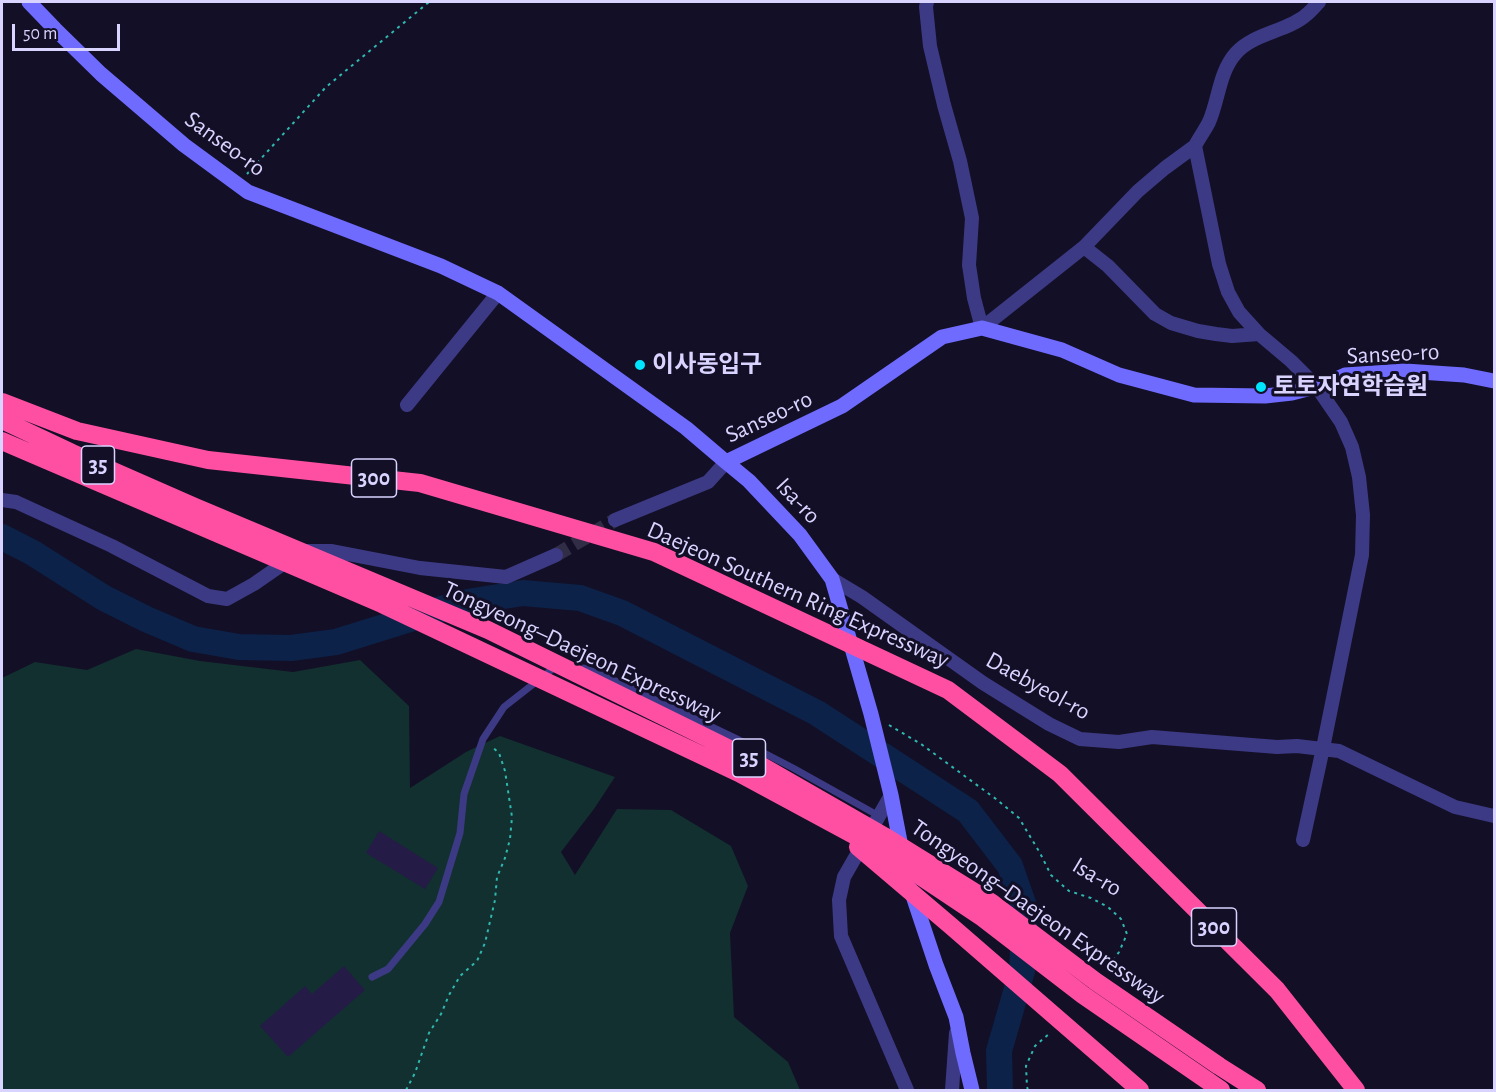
<!DOCTYPE html>
<html>
<head>
<meta charset="utf-8">
<style>
	body { margin:0 }
	#map { position:relative; width:1496px; height:1092px; overflow:hidden; background:#130f26; font-family:"Alegreya Sans",sans-serif }
	canvas { display:block }
	.frame { position:absolute; inset:0; border:3px solid #d9d4ff; pointer-events:none }
	.scale { position:absolute; left:12px; top:24px; width:108px; height:27px; box-sizing:border-box; border:3px solid #d9d4ff; border-top:0; padding-left:8px; font-size:18px; line-height:21px; white-space:nowrap; color:#d9d4ff; -webkit-text-stroke:4px #130f26; paint-order:stroke }
</style>
</head>
<body>
<div id="map">
<canvas width="1496" height="1092"></canvas>
<div class="frame"></div>
<div class="scale">50 m</div>
</div>
<script>
const ctx = document.querySelector('canvas').getContext('2d');
ctx.lineJoin = 'round';
function paint(path, color) { ctx.fillStyle = color; ctx.fill(path, 'evenodd'); }
function strokePath(path, color, width, dash) { ctx.strokeStyle = color; ctx.lineWidth = width; ctx.lineCap = dash ? 'butt' : 'round'; ctx.setLineDash(dash || []); ctx.stroke(path); }
function label(font, color, halo, rows, align = 'center') {
  ctx.font = font + ' "Alegreya Sans","Noto Sans KR",sans-serif'; ctx.lineWidth = 6; ctx.setLineDash([]); ctx.textBaseline = 'middle'; ctx.strokeStyle = halo; ctx.fillStyle = color; for (const [text, x, y, turn = 0] of rows) {
    ctx.save(); ctx.translate(x, y); ctx.rotate((+turn || 0) * Math.PI / 180); ctx.textAlign = isNaN(turn) ? turn : align; if (halo) ctx.strokeText(text, 0, 0); ctx.fillText(text, 0, 0); ctx.restore();
  }
}
const green = new Path2D(`
	M 136,649 L 200,661 L 293,672 L 360,660 L 409,706 L 410,788 L 466,752 L 500,736 L 615,777 L 594,809 L 561,852 L 575,875 L 617,809 L 671,810 L 731,846 L 748,886 L 730,933 L 734,1017 L 788,1062 L 800,1090 L 2,1090 L 2,678 L 35,662 L 87,670 Z`);
const river = new Path2D(`
	M 2,537 L 33,553 L 104,598 L 146,619 L 193,639 L 239,647 L 291,648 L 336,642 L 461,603 L 523,593 L 580,598 L 622,613 L 817,713 L 968,811 L 1010,866 L 1025,909 L 1022,971 L 999,1051 L 1000,1090`);
const building = new Path2D(`
	M 379,831 L 438,868 L 425,889 L 366,853 Z
	M 344,966 L 365,990 L 288,1057 L 260,1026 L 305,986 L 312,994 Z`);
const streetTunnel = new Path2D(`
	M 556,555 L 615,520`);
const path = new Path2D(`
	M 247,174 L 326,87 L 429,2
	M 889,725 L 921,744 L 996,799 L 1019,818 L 1040,853 L 1051,875 L 1069,891 L 1091,898 L 1108,907 L 1121,919 L 1127,934 L 1119,952 L 1107,969
	M 406,1090 L 415,1073 L 429,1033 L 441,1014 L 449,995 L 460,976 L 477,961 L 485,943 L 495,900 L 497,877 L 505,858 L 510,839 L 512,817 L 505,771 L 499,753 L 492,747
	M 1028,1090 L 1027,1087 L 1026,1066 L 1035,1046 L 1050,1033`);
const lane = new Path2D(`
	M 584,668 L 607,677 L 739,740 L 793,768 L 879,816
	M 372,977 L 388,969 L 425,924 L 439,902 L 460,833 L 464,794 L 483,739 L 504,707 L 555,667`);
const street = new Path2D(`
	M 927,2 L 926,7 L 930,46 L 944,105 L 960,161 L 972,218 L 969,265 L 974,298 L 982,328 L 1084,247 L 1138,191 L 1165,168 L 1195,146
	M 1084,247 L 1108,266 L 1155,314 L 1171,323 L 1198,331 L 1216,334 L 1232,336 L 1259,334
	M 407,405 L 498,293
	M 2,500 L 16,502 L 112,546 L 208,596 L 227,599 L 254,584 L 290,559
	M 615,520 L 708,482 L 726,462
	M 307,551 L 332,551 L 420,568 L 506,577 L 556,555
	M 832,579 L 862,597 L 983,683 L 1049,724 L 1080,739 L 1119,742 L 1152,737 L 1277,747 L 1297,746 L 1339,751 L 1455,807 L 1494,816
	M 891,795 L 844,877 L 839,900 L 841,936 L 907,1090
	M 1303,840 L 1323,748 L 1362,555 L 1363,515 L 1359,477 L 1352,447 L 1341,422 L 1317,387 L 1291,361 L 1259,334 L 1239,312 L 1228,292 L 1219,264 L 1195,146 C 1199,138 1205,130 1209,122 C 1219,99 1219,72 1236,53 C 1254,33 1288,31 1306,15 C 1311,11 1315,6 1319,2
	M 952,1090 L 956,1033`);
const secondary = new Path2D(`
	M 29,2 L 55,29 L 101,74 L 184,145 L 248,192 L 441,266 L 498,293 L 686,428 L 726,462 L 842,406 L 942,337 L 982,328 L 1062,350 L 1119,375 L 1194,395 L 1265,396 L 1292,393 L 1323,385 L 1345,375 L 1405,371 L 1464,375 L 1494,381
	M 726,462 L 749,481 L 800,535 L 832,579 L 871,714 L 891,795 L 902,852
	M 911,890 L 936,965 L 956,1017 L 963,1053 L 972,1090`);
const highway = new Path2D(`
	M 2,402 L 77,431 L 208,460 L 420,483 L 654,552 L 948,690 L 1060,774 L 1277,990 L 1356,1090
	M 2,420 L 72,453 L 195,507 L 488,630 L 748,758 L 884,836 L 992,903 L 1095,981 L 1219,1066 L 1257,1090
	M 2,441 L 382,604 L 739,773 L 878,848 L 983,918 L 1083,995 L 1221,1090
	M 858,847 L 951,926 L 1140,1090`);
const markers = [
	[640,365,6,"#00e5ff"],
	[1261,387,6,"#00e5ff"]
];
const shields = [
	[98,465,33],
	[374,478,45],
	[749,758,33],
	[1214,927,45]
];
const shieldNames = [
	["35",98,465],
	["300",374,478],
	["35",749,758],
	["300",1214,927]
];
const streetNames = [
	["Sanseo-ro",225,144,36],
	["Sanseo-ro",1393,354,-3],
	["Sanseo-ro",769,417,-25],
	["Isa-ro",798,501,47],
	["Daejeon Southern Ring Expressway",798,595,24],
	["Tongyeong–Daejeon Expressway",582,652,25],
	["Daebyeol-ro",1038,686,29],
	["Isa-ro",1097,877,31],
	["Tongyeong–Daejeon Expressway",1038,912,35]
];
const poiNames = [
	["이사동입구",652,365],
	["토토자연학습원",1273,387]
];
paint(green, '#12302f');
strokePath(river, '#0c2248', 26);
paint(building, '#241b47');
strokePath(streetTunnel, '#312d47', 14, [14, 7]);
strokePath(path, '#2fb8b0', 2, [3, 4.5]);
strokePath(lane, '#3d3a85', 7);
strokePath(street, '#3d3a85', 14);
strokePath(secondary, '#6f6bff', 15);
strokePath(highway, '#ff4fa3', 18);
for (const [x, y, r, color] of markers) { const dot = new Path2D(); dot.arc(x, y, r, 0, 2 * Math.PI); ctx.fillStyle = color; ctx.fill(dot); strokePath(dot, '#130f26', 2); }
for (const [x, y, w] of shields) { const box = new Path2D(); box.roundRect(x - w / 2, y - 19, w, 38, 4.5); ctx.fillStyle = '#130f26'; ctx.fill(box); strokePath(box, '#d9d4ff', 1.5); }
label('bold 22px', '#d9d4ff', null, shieldNames);
label('24px', '#d9d4ff', '#130f26', streetNames);
label('bold 24px', '#d9d4ff', '#130f26', poiNames, 'left');
</script>
</body>
</html>
